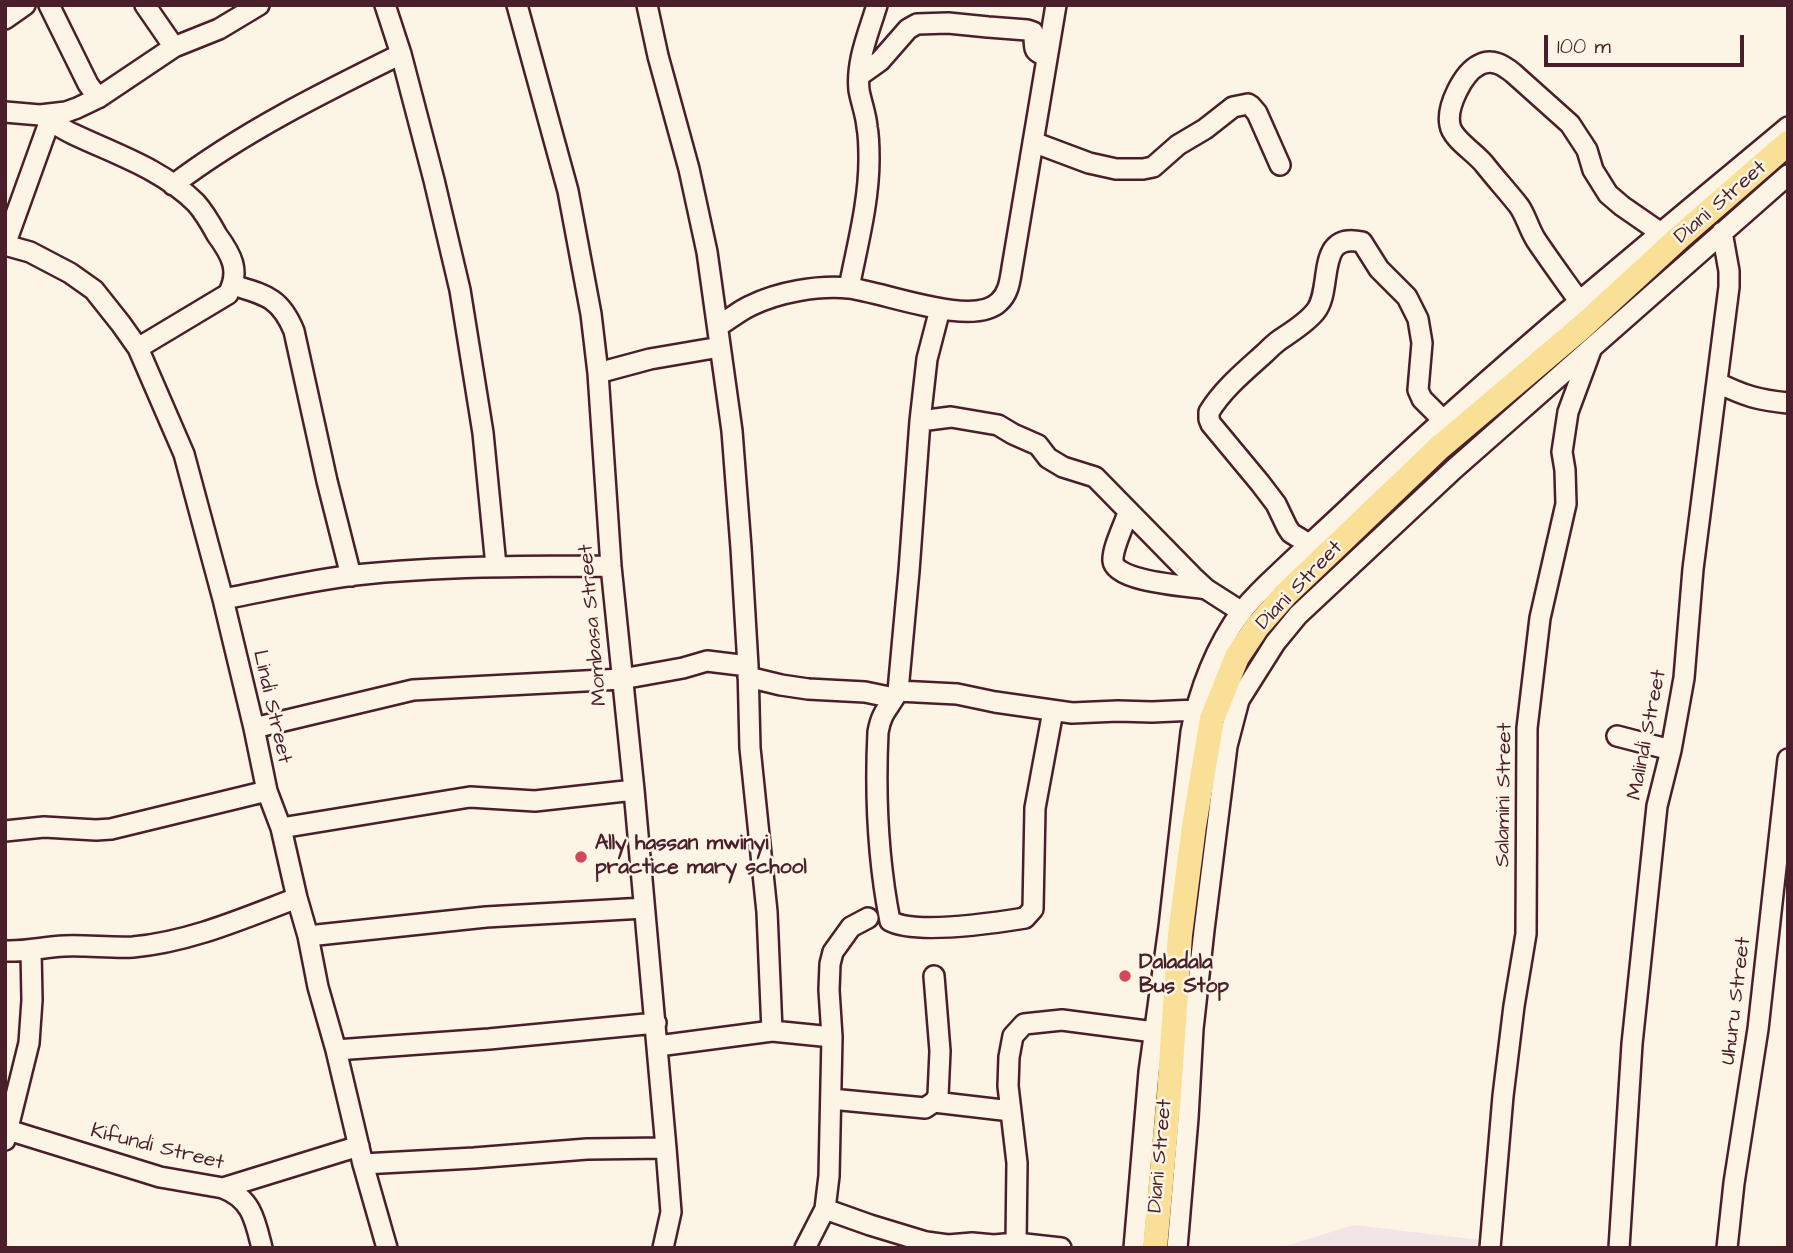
<!DOCTYPE html>
<html>
<head>
<meta charset="utf-8">
<style>
	body { margin:0 }
	#map { position:relative; width:1793px; height:1253px; overflow:hidden; background:#fcf5e5; font-family:"Architects Daughter",sans-serif }
	canvas { display:block }
	.frame { position:absolute; inset:0; border:7px solid #4a1f2b; pointer-events:none }
	.scale { position:absolute; left:1544px; top:35px; width:200px; height:32px; box-sizing:border-box; border:4px solid #4a1f2b; border-top:0; padding-left:9px; font-size:21px; line-height:24px; white-space:nowrap; color:#4a1f2b; -webkit-text-stroke:5px #fcf5e5; paint-order:stroke }
</style>
</head>
<body>
<div id="map">
<canvas width="1793" height="1253"></canvas>
<div class="frame"></div>
<div class="scale">100 m</div>
</div>
<script>
const ctx = document.querySelector('canvas').getContext('2d');
ctx.lineJoin = 'round';
function paint(path, color) { ctx.fillStyle = color; ctx.fill(path, 'evenodd'); }
function strokePath(path, color, width, dash) { ctx.strokeStyle = color; ctx.lineWidth = width; ctx.lineCap = dash ? 'butt' : 'round'; ctx.setLineDash(dash || []); ctx.stroke(path); }
function label(font, color, halo, rows, align = 'center') {
  ctx.font = font + ' "Architects Daughter",sans-serif'; ctx.lineWidth = 5; ctx.setLineDash([]); ctx.textBaseline = 'middle'; ctx.strokeStyle = halo; ctx.fillStyle = color; for (const [text, x, y, turn = 0] of rows) {
    ctx.save(); ctx.translate(x, y); ctx.rotate((+turn || 0) * Math.PI / 180); ctx.textAlign = isNaN(turn) ? turn : align; if (halo) ctx.strokeText(text, 0, 0); ctx.fillText(text, 0, 0); ctx.restore();
  }
}
const built = new Path2D(`
	M 1354,1225 L 1480,1240 L 1479,1248 L 1279,1248 Z`);
const minor = new Path2D(`
	M 49,5 L 88,84 L 98,98
	M 145,5 L 174,47
	M 385,5 L 401,54 L 434,180 L 460,290 L 483,433 L 496,566
	M 517,5 L 568,191 L 591,314 L 598,373 L 611,566 L 634,790 L 666,1148 L 671,1212 L 663,1248
	M 647,5 L 658,56 L 689,169 L 707,252 L 732,431 L 741,548 L 748,666 L 750,748 L 767,912 L 772,1031
	M 5,19 L 25,5
	M 859,76 L 880,61 L 908,29 L 917,24 L 948,23 L 988,27 L 1027,30 L 1033,32 C 1037,49 1029,49 1047,57
	M 5,112 L 40,115 L 66,112 L 77,108 L 98,98 L 174,47 L 219,29 L 259,5
	M 40,115 C 51,121 62,129 73,134 C 115,154 162,169 196,203 C 204,212 211,224 217,235 C 231,254 241,271 228,294 L 138,348
	M 1033,142 L 1089,163 L 1116,169 L 1143,169 L 1153,167 L 1178,145 L 1205,129 L 1233,107 L 1248,104 L 1251,106 L 1257,113 L 1280,165
	M 173,185 C 243,132 322,93 401,54
	M 5,245 L 30,252 L 70,273 L 94,290 L 121,324 L 138,348 L 184,454 L 223,599 L 254,728 L 267,791 L 281,828 L 297,898 L 308,936 L 318,987 L 336,1050 L 363,1164 L 387,1248
	M 5,245 L 50,120
	M 233,285 C 265,295 280,297 294,331 L 327,481 L 351,576
	M 849,288 C 857,246 869,203 869,159 C 869,149 869,137 867,127 C 866,114 861,102 859,90 C 856,61 869,32 877,5
	M 1579,301 C 1565,281 1550,261 1536,240 C 1529,229 1526,216 1519,206 C 1508,192 1496,179 1485,165 C 1476,153 1452,139 1450,125 C 1446,107 1463,73 1479,65 C 1492,58 1503,65 1513,73 L 1570,124 L 1587,150 L 1593,170 L 1608,194 L 1622,206 L 1661,233
	M 940,309 L 927,359 L 920,421 L 909,571 L 898,691 C 889,709 882,710 878,732 C 875,794 878,860 890,921 C 916,935 994,923 1025,918 L 1033,909 L 1035,808 L 1053,711
	M 718,326 C 729,320 739,311 750,306 C 778,292 818,285 849,288 C 884,292 973,328 999,302 C 1009,293 1010,280 1012,268 L 1056,5
	M 598,373 L 650,359 L 720,347
	M 1718,383 C 1745,396 1758,400 1788,403
	M 920,421 L 951,417 L 998,425 L 1013,434 L 1038,445 L 1048,458 L 1063,467 L 1095,477 L 1193,577 L 1206,589 L 1242,612
	M 1128,513 C 1124,525 1112,549 1113,561 C 1115,582 1189,586 1206,589
	M 1309,544 L 1291,533 L 1287,527 L 1276,504 L 1260,483 L 1211,424 L 1209,419 L 1209,412 C 1223,389 1245,371 1265,353 C 1270,348 1275,343 1281,339 C 1293,331 1306,323 1315,312 C 1334,290 1314,231 1362,242 L 1379,269 L 1407,297 L 1418,319 L 1422,343 L 1418,390 L 1422,399 L 1443,420
	M 223,599 C 267,591 311,580 355,575 C 440,566 525,566 611,566
	M 748,677 L 781,685 L 808,689 L 865,692 L 894,698
	M 898,691 L 957,694 L 995,702 L 1072,713 L 1118,711 L 1152,712 L 1196,710
	M 254,728 L 413,690 L 622,679 L 683,668 L 707,661 L 748,666
	M 1617,736 L 1671,750
	M 281,828 L 470,797 L 535,801 L 634,790
	M 5,831 L 44,827 L 96,830 L 111,829 L 267,791
	M 308,936 L 486,917 L 644,908
	M 5,951 C 25,952 44,947 64,946 C 87,945 110,948 133,947 C 190,942 244,918 297,898
	M 658,1046 L 772,1031 L 832,1037
	M 336,1050 L 489,1039 L 656,1023
	M 831,1099 L 925,1108 L 934,1102 L 938,1096 L 940,1051 L 934,976
	M 934,1102 L 1011,1111
	M 5,1129 L 160,1177 L 223,1188 C 252,1199 255,1220 262,1248
	M 5,1140 L 29,1043 L 32,1000 L 31,950
	M 363,1164 L 474,1158 L 587,1149 L 666,1148
	M 223,1188 L 359,1146
	M 825,1209 L 870,1225 L 926,1242 L 948,1245 L 972,1243 L 994,1245 L 1016,1243 L 1061,1248
	M 1016,1243 L 1017,1163 L 1008,1086 L 1009,1057 L 1013,1036 L 1024,1024 L 1062,1020 L 1154,1032
	M 805,1248 L 825,1209 L 829,1176 L 832,1037 L 829,990 L 830,964 L 833,952 L 851,927 L 868,918
	M 1134,1248 L 1149,1072 L 1169,927 L 1191,732 C 1199,690 1216,646 1242,611 C 1253,598 1266,585 1279,573 C 1304,549 1331,525 1356,501 C 1494,369 1642,249 1788,127
	M 1177,1248 L 1188,1118 L 1193,1029 L 1204,930 L 1227,746 L 1239,700 L 1275,643 L 1298,615 L 1454,469 L 1788,175
	M 1490,1248 L 1503,1096 L 1514,1006 L 1526,934 L 1527,728 L 1540,618 L 1566,504 L 1565,470 L 1562,452 L 1568,412 L 1591,350
	M 1619,1248 L 1632,1044 L 1657,806 L 1671,750 L 1684,678 L 1693,569 L 1729,287 L 1729,271 L 1722,232
	M 1727,1248 L 1734,1183 L 1758,1029 L 1788,759`);
const major = new Path2D(`
	M 1155,1248 L 1169,1094 L 1180,935 L 1194,826 L 1212,719 L 1237,657 L 1257,627 L 1286,594 L 1439,448 L 1582,327 L 1681,236 L 1788,143`);
const markers = [
	[581,857,7,"#d1495b"],
	[1125,976,7,"#d1495b"]
];
const streetNames = [
	["Diani Street",1721,203,-41],
	["Diani Street",1300,586,-46],
	["Mombasa Street",594,625,-95],
	["Lindi Street",271,707,77],
	["Malindi Street",1648,735,-79],
	["Salamini Street",1505,795,-89],
	["Uhuru Street",1737,1001,-83],
	["Kifundi Street",157,1148,14],
	["Diani Street",1161,1156,-85]
];
const poiNames = [
	["Ally hassan mwinyi",595,845],
	["practice mary school",595,869],
	["Daladala",1139,964],
	["Bus Stop",1139,988]
];
paint(built, '#f3e4e6');
strokePath(minor, '#4a1f2b', 24);
strokePath(major, '#4a1f2b', 30);
strokePath(minor, '#fcf5e5', 19);
strokePath(major, '#fadf96', 24);
for (const [x, y, r, color] of markers) { const dot = new Path2D(); dot.arc(x, y, r, 0, 2 * Math.PI); ctx.fillStyle = color; ctx.fill(dot); strokePath(dot, '#fcf5e5', 2.5); }
label('21px', '#4a1f2b', '#fcf5e5', streetNames);
label('bold 21px', '#4a1f2b', '#fcf5e5', poiNames, 'left');
</script>
</body>
</html>
